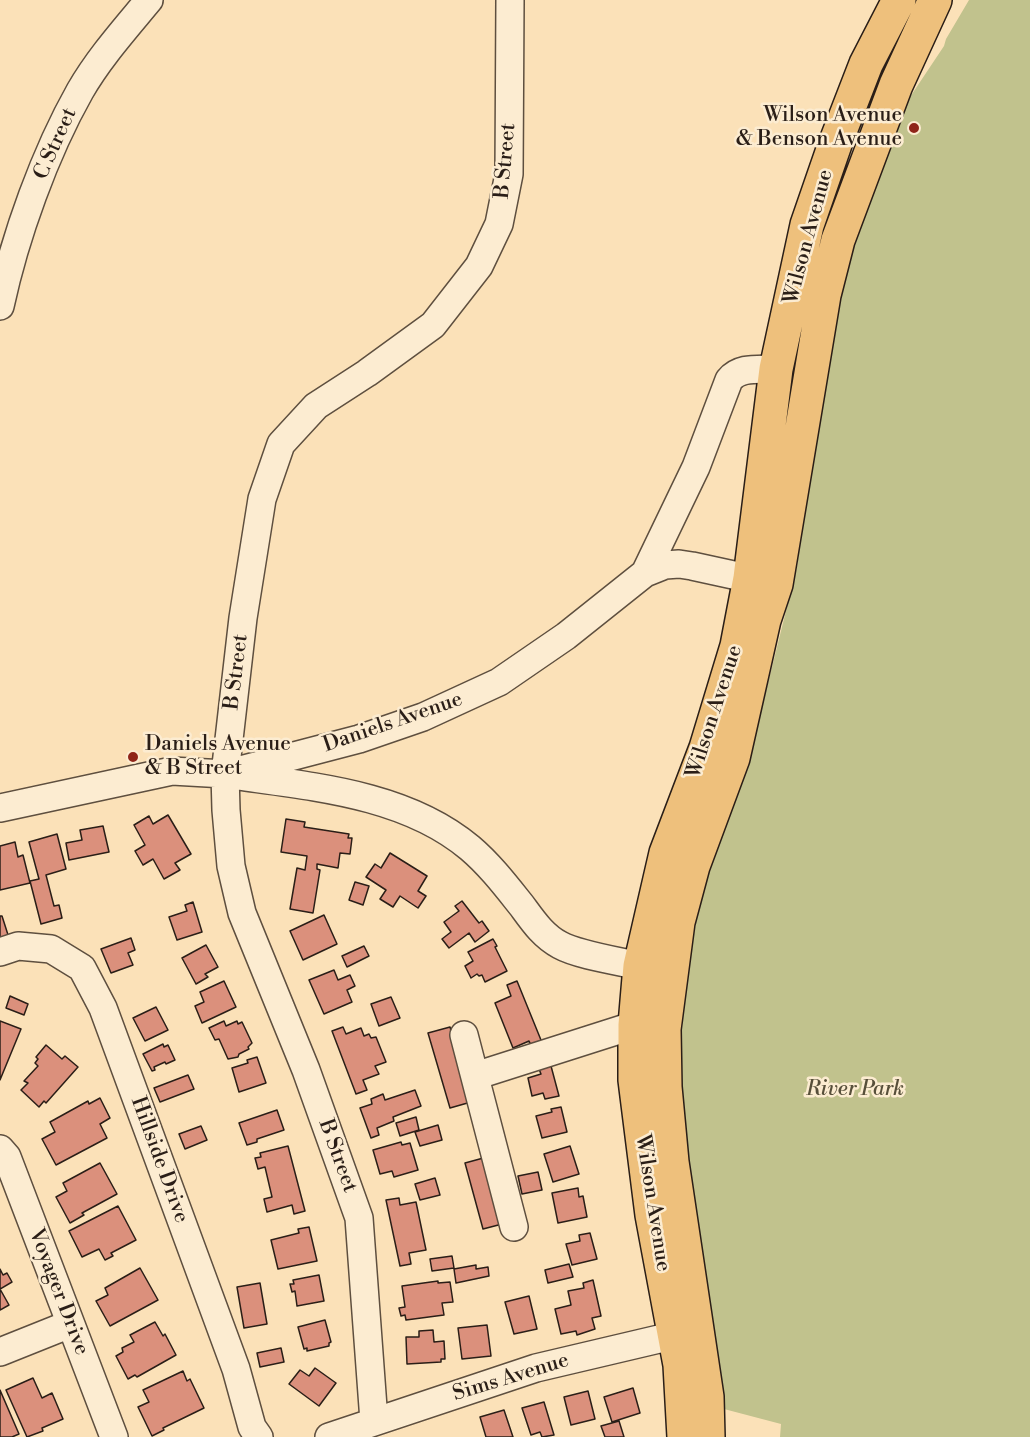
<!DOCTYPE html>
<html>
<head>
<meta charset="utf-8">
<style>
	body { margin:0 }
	canvas { display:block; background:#fbe1b8 }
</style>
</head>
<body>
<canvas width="1030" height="1437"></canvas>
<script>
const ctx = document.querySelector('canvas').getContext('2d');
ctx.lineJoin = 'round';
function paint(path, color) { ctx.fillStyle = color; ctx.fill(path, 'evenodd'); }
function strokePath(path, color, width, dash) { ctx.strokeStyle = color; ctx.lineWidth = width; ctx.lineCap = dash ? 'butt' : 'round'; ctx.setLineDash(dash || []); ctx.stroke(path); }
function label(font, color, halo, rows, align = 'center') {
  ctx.font = font + ' "Libre Bodoni",serif'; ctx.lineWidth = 5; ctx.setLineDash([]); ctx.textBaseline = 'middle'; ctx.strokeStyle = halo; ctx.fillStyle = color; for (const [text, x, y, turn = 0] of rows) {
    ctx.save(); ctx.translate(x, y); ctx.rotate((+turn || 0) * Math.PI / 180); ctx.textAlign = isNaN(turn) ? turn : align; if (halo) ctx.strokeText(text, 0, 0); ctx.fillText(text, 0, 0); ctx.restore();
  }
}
const green = new Path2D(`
	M 969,0 L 1030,0 L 1030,1437 L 780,1437 L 781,1424 L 724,1409 L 678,1094 L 684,996 L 704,871 L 755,735 L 797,567 L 809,475 L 844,268 L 894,121 L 944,46 L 946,39 Z`);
const building = new Path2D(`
	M 168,815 L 191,854 L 175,863 L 180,870 L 164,879 L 153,859 L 143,865 L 135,851 L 145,845 L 134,825 L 149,816 L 153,824 Z
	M 286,819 L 305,822 L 304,827 L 349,834 L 348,838 L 352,838 L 350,854 L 340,853 L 338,868 L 317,864 L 317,869 L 320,870 L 313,913 L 290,909 L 297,868 L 305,870 L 307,856 L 281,852 Z
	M 103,826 L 109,852 L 69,860 L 66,843 L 82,840 L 80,830 Z
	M 57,834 L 66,869 L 46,875 L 54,906 L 59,905 L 62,918 L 41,924 L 30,881 L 39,879 L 29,842 Z
	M 15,842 L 18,857 L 23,855 L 30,883 L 0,890 L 0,846 Z
	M 390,853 L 427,876 L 418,891 L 426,896 L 418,908 L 400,896 L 393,907 L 380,899 L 386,890 L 366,877 L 375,864 L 381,868 Z
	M 355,882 L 369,886 L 363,905 L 349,900 Z
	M 462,901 L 479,923 L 482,921 L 489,931 L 475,942 L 469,933 L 449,948 L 442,939 L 451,932 L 444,922 L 459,911 L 455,906 Z
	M 193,902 L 202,932 L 177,940 L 169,917 L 187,911 L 185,905 Z
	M 324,915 L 337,944 L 303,960 L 290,931 Z
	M 0,916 L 2,916 L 9,938 L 0,941 Z
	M 131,938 L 135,950 L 128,953 L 133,965 L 111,973 L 101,949 Z
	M 493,939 L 497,946 L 495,947 L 507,971 L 485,982 L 482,975 L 479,976 L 477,974 L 471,978 L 465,966 L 473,961 L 468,952 Z
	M 206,945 L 218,967 L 205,974 L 208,977 L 196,984 L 182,958 Z
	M 364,946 L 369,956 L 347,967 L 342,956 Z
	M 334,970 L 338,980 L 350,975 L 355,986 L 347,990 L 352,1002 L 324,1014 L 309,980 Z
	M 224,981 L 236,1007 L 202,1023 L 195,1006 L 204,1002 L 200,992 Z
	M 517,981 L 543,1045 L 533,1049 L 529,1041 L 513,1048 L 495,1003 L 511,996 L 507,985 Z
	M 10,996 L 28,1004 L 24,1015 L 6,1008 Z
	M 391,997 L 400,1018 L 379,1026 L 371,1004 Z
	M 156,1007 L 168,1030 L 145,1041 L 133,1018 Z
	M 0,1021 L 21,1029 L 0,1080 Z
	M 224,1021 L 226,1026 L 237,1021 L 238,1024 L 242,1022 L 252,1043 L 248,1047 L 249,1049 L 239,1054 L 238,1057 L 228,1059 L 219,1039 L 215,1040 L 209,1028 Z
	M 343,1027 L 346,1034 L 361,1028 L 364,1036 L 369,1034 L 371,1038 L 376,1037 L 386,1062 L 375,1066 L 379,1074 L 363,1080 L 367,1090 L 356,1094 L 332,1031 Z
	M 450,1027 L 471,1102 L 450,1108 L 428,1033 Z
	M 163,1044 L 164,1047 L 168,1045 L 175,1060 L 166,1064 L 165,1062 L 154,1067 L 155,1070 L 152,1071 L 143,1054 Z
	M 46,1045 L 62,1059 L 65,1056 L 78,1067 L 46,1103 L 44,1101 L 39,1107 L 21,1090 L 28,1083 L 24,1081 L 38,1066 L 35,1063 L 38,1059 L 36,1057 Z
	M 257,1057 L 266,1083 L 239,1092 L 232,1068 L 248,1063 L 247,1060 Z
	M 551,1066 L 559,1096 L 545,1099 L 543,1093 L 532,1096 L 528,1078 L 541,1074 L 539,1069 Z
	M 188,1075 L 194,1089 L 160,1102 L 154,1088 Z
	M 415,1090 L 421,1106 L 393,1117 L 394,1121 L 377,1128 L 379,1135 L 371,1138 L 360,1108 L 372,1104 L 371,1099 L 383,1094 L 385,1100 Z
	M 100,1098 L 110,1118 L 100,1124 L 107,1138 L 56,1165 L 42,1139 L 55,1132 L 50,1122 L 88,1101 L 89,1104 Z
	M 561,1107 L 567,1132 L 542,1138 L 536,1116 L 552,1112 L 551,1109 Z
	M 277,1110 L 284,1130 L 257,1139 L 257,1142 L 247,1145 L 239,1123 Z
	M 416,1117 L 419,1130 L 400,1136 L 396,1123 Z
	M 438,1125 L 442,1140 L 420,1146 L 415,1132 Z
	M 201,1126 L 207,1140 L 185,1149 L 179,1134 Z
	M 401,1142 L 402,1145 L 410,1143 L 418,1170 L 394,1177 L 392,1171 L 380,1174 L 373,1150 Z
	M 288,1146 L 305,1211 L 294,1214 L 292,1205 L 267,1212 L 264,1199 L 272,1197 L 265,1167 L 258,1169 L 255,1158 L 261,1157 L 260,1153 Z
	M 570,1146 L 579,1174 L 553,1182 L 544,1154 Z
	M 487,1157 L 506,1223 L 483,1229 L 465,1163 Z
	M 100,1163 L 117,1194 L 82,1213 L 84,1215 L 70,1223 L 56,1197 L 67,1191 L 63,1183 Z
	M 538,1172 L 542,1190 L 522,1194 L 518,1176 Z
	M 435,1178 L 440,1195 L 420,1200 L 415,1184 Z
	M 578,1188 L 579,1197 L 583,1196 L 587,1217 L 558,1223 L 552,1193 Z
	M 399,1198 L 400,1205 L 416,1202 L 426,1250 L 409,1253 L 411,1264 L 400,1266 L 386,1200 Z
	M 118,1206 L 136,1240 L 111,1253 L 113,1256 L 105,1260 L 99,1249 L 82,1257 L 69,1231 Z
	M 309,1227 L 317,1261 L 278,1269 L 271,1240 L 299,1233 L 298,1229 Z
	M 590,1233 L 597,1259 L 572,1265 L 566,1244 L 580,1241 L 579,1235 Z
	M 452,1256 L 454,1268 L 432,1271 L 430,1259 Z
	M 569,1264 L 573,1277 L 548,1283 L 545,1270 Z
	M 476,1265 L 476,1269 L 488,1267 L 489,1276 L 456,1283 L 454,1269 Z
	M 140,1268 L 158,1300 L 110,1326 L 96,1301 L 108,1295 L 105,1288 Z
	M 0,1269 L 3,1275 L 7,1273 L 12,1282 L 0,1289 L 9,1305 L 0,1310 Z
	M 319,1275 L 324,1301 L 297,1306 L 295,1291 L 292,1292 L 290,1284 L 294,1284 L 293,1280 Z
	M 593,1280 L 601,1316 L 592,1318 L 595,1329 L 577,1335 L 576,1331 L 561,1334 L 555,1309 L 571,1305 L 568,1291 L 584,1288 L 583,1283 Z
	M 438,1281 L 438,1283 L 450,1282 L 453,1302 L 442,1303 L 444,1315 L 406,1320 L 405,1315 L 401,1316 L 399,1308 L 405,1307 L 402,1286 Z
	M 260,1283 L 267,1324 L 244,1328 L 237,1287 Z
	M 529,1296 L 537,1329 L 514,1334 L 505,1302 Z
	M 325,1320 L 331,1342 L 329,1343 L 329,1346 L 307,1351 L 307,1348 L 304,1349 L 298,1327 Z
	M 155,1322 L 163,1336 L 165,1334 L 176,1355 L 137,1377 L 135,1375 L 128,1379 L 116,1356 L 123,1352 L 122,1348 L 134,1342 L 130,1335 Z
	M 487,1325 L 491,1356 L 462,1359 L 458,1328 Z
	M 433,1330 L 434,1342 L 444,1341 L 445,1359 L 441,1359 L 441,1362 L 407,1364 L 406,1337 L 419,1337 L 419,1331 Z
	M 281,1348 L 284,1362 L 260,1367 L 257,1353 Z
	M 315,1368 L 336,1383 L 319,1406 L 289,1384 L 300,1370 L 309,1376 Z
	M 183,1371 L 187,1381 L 190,1379 L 204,1408 L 163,1428 L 164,1430 L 152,1436 L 138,1407 L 149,1402 L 143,1390 Z
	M 33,1378 L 42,1398 L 52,1393 L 63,1419 L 42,1428 L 43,1431 L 27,1437 L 6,1390 Z
	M 633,1388 L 640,1413 L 612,1422 L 604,1397 Z
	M 0,1390 L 19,1434 L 12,1437 L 0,1437 Z
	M 588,1391 L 595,1419 L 571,1425 L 564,1397 Z
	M 544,1402 L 554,1435 L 542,1437 L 540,1432 L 531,1435 L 522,1408 Z
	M 504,1410 L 513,1437 L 486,1437 L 480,1417 Z
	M 619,1421 L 624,1437 L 605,1437 L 601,1426 Z`);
const minor = new Path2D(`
	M 0,306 C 15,236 45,153 80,91 C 99,58 125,29 149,0
	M 645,573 L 696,467 L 729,380 C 740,366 759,370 776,369
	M 238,776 C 317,787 407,795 470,848 C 490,865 506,886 522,906 C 533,921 543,936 560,945 C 578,955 618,961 640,966
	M 0,808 L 172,771 L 225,774 L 359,739 L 423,717 L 499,682 L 566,636 L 645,573 L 665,565 L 679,564 L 692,566 L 770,583
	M 0,952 L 18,946 L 51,949 L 82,968 L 103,1008 L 236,1369 L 252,1427 L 259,1437
	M 464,1035 L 514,1227
	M 475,1076 L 635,1025
	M 0,1149 L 7,1157 L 114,1437
	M 0,1352 L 70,1324
	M 374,1421 L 359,1218 L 306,1070 L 242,913 L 231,866 L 226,810 L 225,774 L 243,618 L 262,499 L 281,444 L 316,406 L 367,373 L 433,325 L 479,266 L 499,224 L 509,174 L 510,0
	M 329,1437 L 536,1368 L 693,1331`);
const major = new Path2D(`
	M 684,1437 L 680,1365 L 652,1215 L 635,1080 L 635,1025 L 640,966 L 666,853 L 706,748 L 737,646 L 750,578 L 776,369 L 807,225 L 835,144 L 866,64 L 899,0
	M 708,1437 L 707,1397 L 672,1162 L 665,1087 L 664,1029 L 678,922 L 693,866 L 733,758 L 764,620 L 776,584 L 824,295 L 838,240 L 896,85 L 935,0`);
const markers = [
	[914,128,6,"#8f2418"],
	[133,757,6,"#8f2418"]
];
const poiNames = [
	["Wilson Avenue",902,116],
	["& Benson Avenue",902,140],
	["Daniels Avenue",145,745,"left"],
	["& B Street",145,769,"left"]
];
const streetNames = [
	["C Street",56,144,-66],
	["B Street",506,161,-85],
	["Wilson Avenue",809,237,-75],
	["B Street",237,672,-83],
	["Wilson Avenue",715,712,-72],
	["Daniels Avenue",393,723,-19],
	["B Street",337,1156,70],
	["Hillside Drive",159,1160,70],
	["Wilson Avenue",652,1203,81],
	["Voyager Drive",58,1292,69],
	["Sims Avenue",511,1378,-17]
];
const parkNames = [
	["River Park",855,1090]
];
paint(green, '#c1c28d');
paint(building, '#db907c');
strokePath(building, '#2a1e17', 1.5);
strokePath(minor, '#5e4f3f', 30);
strokePath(major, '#2a1e17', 36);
strokePath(minor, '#fcecd1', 27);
strokePath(major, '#eec07c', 33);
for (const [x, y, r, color] of markers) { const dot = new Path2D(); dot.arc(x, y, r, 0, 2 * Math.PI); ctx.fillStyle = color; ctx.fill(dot); strokePath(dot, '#fcecd1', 2); }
label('21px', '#2a1e17', '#fcecd1', poiNames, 'right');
label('21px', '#2a1e17', '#fcecd1', streetNames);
label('italic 21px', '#574f3a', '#fcecd1', parkNames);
</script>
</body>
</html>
